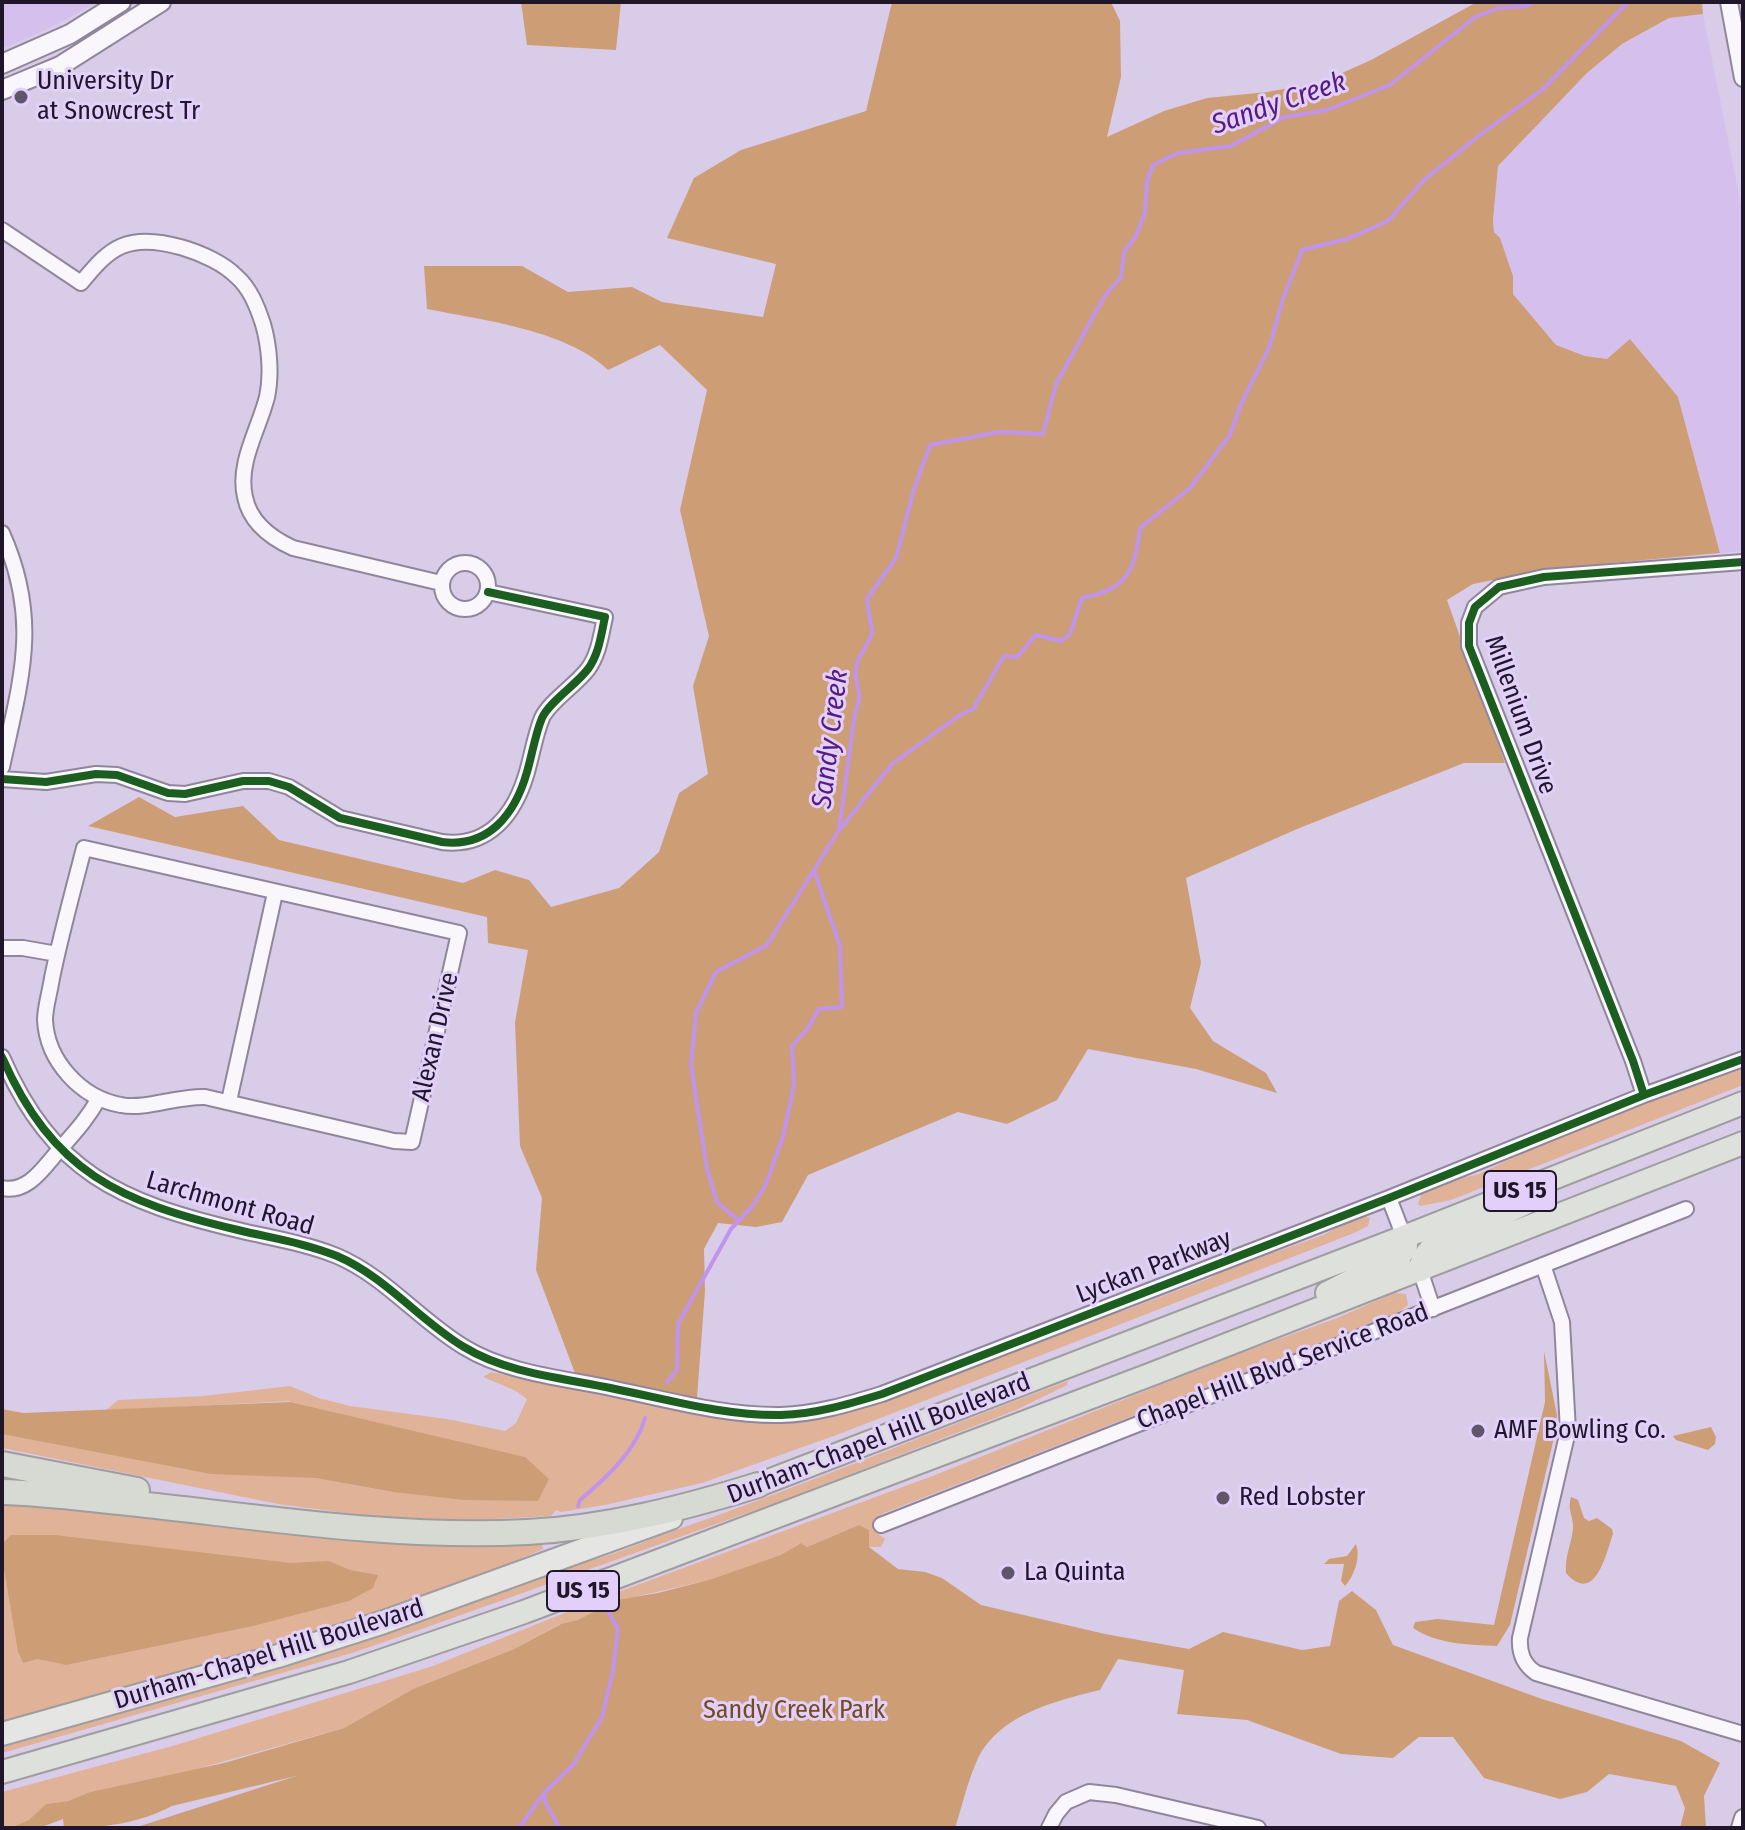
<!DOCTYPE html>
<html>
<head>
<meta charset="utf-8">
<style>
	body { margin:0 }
	#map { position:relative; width:1745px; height:1830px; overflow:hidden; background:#d9cce8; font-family:"Fira Sans Condensed",sans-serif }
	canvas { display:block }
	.frame { position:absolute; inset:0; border:4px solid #1f1729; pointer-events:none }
</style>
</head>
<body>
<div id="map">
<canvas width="1745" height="1830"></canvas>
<div class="frame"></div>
</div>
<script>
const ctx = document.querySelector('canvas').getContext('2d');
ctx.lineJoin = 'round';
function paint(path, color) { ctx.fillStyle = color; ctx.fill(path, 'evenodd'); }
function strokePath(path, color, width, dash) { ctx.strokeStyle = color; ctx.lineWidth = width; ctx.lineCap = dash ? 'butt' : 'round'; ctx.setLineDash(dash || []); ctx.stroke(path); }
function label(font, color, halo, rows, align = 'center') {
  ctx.font = font + ' "Fira Sans Condensed",sans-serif'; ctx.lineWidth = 6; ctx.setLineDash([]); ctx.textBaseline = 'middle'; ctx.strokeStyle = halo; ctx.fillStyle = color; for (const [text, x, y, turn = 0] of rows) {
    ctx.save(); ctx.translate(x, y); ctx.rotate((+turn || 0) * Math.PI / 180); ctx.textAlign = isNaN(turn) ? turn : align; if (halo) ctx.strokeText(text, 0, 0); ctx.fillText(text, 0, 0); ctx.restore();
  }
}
const built = new Path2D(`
	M 2,2 L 98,2 L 50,28 L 2,49 Z
	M 1703,14 L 1743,215 L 1743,551 L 1720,553 L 1678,397 L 1607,359 L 1585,356 L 1556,345 L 1513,294 L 1494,233 L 1493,220 L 1498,166 L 1587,73 L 1622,44 L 1669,18 Z`);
const green = new Path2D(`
	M 1743,1066 L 1743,1085 L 1451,1200 L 1420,1206 L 1418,1204 L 1421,1195 L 1445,1182 L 1479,1174 L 1535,1147 L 1598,1121 Z
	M 1361,1215 L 1370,1218 L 1368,1226 L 1354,1233 L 842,1433 L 702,1483 L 605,1505 L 561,1512 L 556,1510 L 551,1516 L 476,1520 L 384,1518 L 278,1504 L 2,1448 L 2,1434 L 315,1478 L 392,1492 L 289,1401 L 105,1411 L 118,1400 L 203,1396 L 290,1386 L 319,1398 L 350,1406 L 447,1419 L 505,1431 L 516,1423 L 527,1399 L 514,1390 L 483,1377 L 491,1372 L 636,1400 L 838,1413 L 900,1396 L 1111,1311 L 1123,1311 L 1210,1278 L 1220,1272 L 1323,1235 Z
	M 1394,1293 L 1406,1294 L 1408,1305 L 1399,1312 L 884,1513 L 875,1519 L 876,1532 L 885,1539 L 881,1547 L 869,1547 L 859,1525 L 807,1547 L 800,1543 L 781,1556 L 713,1579 L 617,1601 L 578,1621 L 560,1624 L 514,1649 L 411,1690 L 344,1728 L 193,1770 L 90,1792 L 68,1801 L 46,1804 L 30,1828 L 2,1828 L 2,1792 L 176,1745 L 433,1666 L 594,1601 L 935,1475 L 1238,1354 L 1337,1318 Z
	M 1068,1381 L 1067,1385 L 1016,1410 L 781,1501 L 416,1631 L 352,1653 L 2,1753 L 2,1745 L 127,1709 L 578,1564 C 612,1556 643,1542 676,1530 C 808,1484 936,1430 1068,1381 Z
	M 2,1505 C 179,1507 351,1554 529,1543 L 542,1545 L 543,1549 L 461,1585 L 346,1623 L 2,1723 Z`);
const forest = new Path2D(`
	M 521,2 L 621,2 L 616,50 L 527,45 Z
	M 892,2 L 1111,2 L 1120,21 L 1121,77 L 1107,137 L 1164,111 L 1207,98 L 1267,92 L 1322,82 L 1371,60 L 1477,2 L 1702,2 L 1703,14 L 1669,18 L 1622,44 L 1587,73 L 1498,166 L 1493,220 L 1494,232 L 1500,238 L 1513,276 L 1513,294 L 1556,345 L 1585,356 L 1607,359 L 1630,339 L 1678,397 L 1720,553 L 1548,569 L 1473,584 L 1447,600 L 1505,763 L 1464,763 L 1297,829 L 1186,878 L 1201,963 L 1190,1008 L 1213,1041 L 1266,1073 L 1277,1093 L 1196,1069 L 1088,1049 L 1057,1100 L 1007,1124 L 958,1112 L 808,1175 L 782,1222 L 756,1227 L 718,1223 L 704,1249 L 705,1291 L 697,1398 L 575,1373 L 536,1270 L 542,1198 L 520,1146 L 515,1022 L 528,950 L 488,943 L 487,917 L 88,826 L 139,797 L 175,817 L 243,806 L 279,840 L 463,883 L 495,870 L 529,880 L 551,907 L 619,888 L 659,852 L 679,793 L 708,774 L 693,686 L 709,636 L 680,510 L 707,390 L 660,345 L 608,370 C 567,330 482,320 427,309 L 424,266 L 522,266 L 568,292 L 632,287 L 662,302 L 763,317 L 776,264 L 667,238 L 694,178 L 741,150 L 866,111 Z
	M 1544,1351 L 1557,1415 L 1553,1442 L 1510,1625 L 1497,1646 C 1470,1645 1436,1644 1413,1628 L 1415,1622 L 1438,1619 L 1494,1625 L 1545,1402 Z
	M 290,1402 L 525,1457 L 549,1479 L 538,1501 L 464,1500 L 393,1492 L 315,1478 L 211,1474 L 2,1434 L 2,1409 L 23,1413 Z
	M 1711,1427 L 1716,1437 L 1715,1444 L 1708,1450 L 1676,1440 L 1673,1436 Z
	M 1571,1497 L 1578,1500 L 1584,1518 L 1589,1521 L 1597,1518 L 1612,1529 L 1613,1534 C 1606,1554 1595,1606 1566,1573 C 1565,1554 1571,1546 1573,1529 C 1574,1516 1567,1512 1571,1497 Z
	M 859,1525 L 869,1530 L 869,1547 L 898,1569 L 925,1572 L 942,1578 L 981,1605 L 1105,1634 L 1189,1649 L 1223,1632 L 1302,1650 L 1330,1646 L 1339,1601 L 1352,1591 L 1376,1610 L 1393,1645 L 1542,1699 L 1681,1741 L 1720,1763 L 1704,1796 L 1706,1828 L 1680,1828 L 1685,1808 L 1676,1786 L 1609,1774 L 1587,1792 L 1560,1799 L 1484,1778 L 1453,1737 L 1419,1737 L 1393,1758 L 1341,1754 L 1247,1720 L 1177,1714 L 1184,1670 L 1118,1659 L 1100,1690 C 1055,1701 996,1715 976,1763 C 967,1783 962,1807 955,1828 L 134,1828 L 296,1776 L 172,1806 C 138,1824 102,1828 64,1828 L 63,1819 L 39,1828 L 11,1828 L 29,1820 L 46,1804 L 68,1801 L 90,1792 L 224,1763 L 344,1728 L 413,1689 L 514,1649 L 561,1624 L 578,1620 L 617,1600 L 658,1593 L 712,1579 L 781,1555 L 801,1543 L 807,1547 Z
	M 11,1535 L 55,1535 L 291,1563 L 329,1561 L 350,1570 L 378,1575 L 373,1588 L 349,1601 L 253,1626 L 66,1665 L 38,1659 L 23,1663 L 18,1652 L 2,1557 L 3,1543 Z
	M 1356,1544 C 1361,1558 1354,1576 1345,1586 L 1341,1581 L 1344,1564 L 1324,1564 L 1329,1559 L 1347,1556 Z`);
const stream = new Path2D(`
	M 841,828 L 892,764 L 960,715 L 973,709 L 1004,656 L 1017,657 L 1036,635 L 1061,641 L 1070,634 L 1082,598 C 1128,589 1134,572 1140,528 L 1190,488 L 1230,435 L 1241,404 L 1269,348 L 1283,299 L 1302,250 L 1347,239 L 1388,221 L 1424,180 L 1481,134 L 1542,90 L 1628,2
	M 738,1220 L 717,1202 L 707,1169 L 691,1065 L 696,1013 L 716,972 L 767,945 L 839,830 L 855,713 C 865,689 853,686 856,668 C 857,655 870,644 872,632 C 872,626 867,608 867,599 L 896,558 L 914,489 L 930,445 L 999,432 L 1043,434 L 1056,384 L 1104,297 L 1121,277 L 1124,252 L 1136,236 L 1145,212 L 1147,182 L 1153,165 L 1178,153 L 1231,146 L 1284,117 L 1327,110 L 1390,85 L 1475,17 L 1498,8 L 1526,6 L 1534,2
	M 667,1382 L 677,1370 L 678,1324 L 731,1229 L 752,1207 L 765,1186 L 783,1137 L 794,1085 L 792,1046 L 808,1028 L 819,1009 L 842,1007 L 840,946 L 814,870
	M 578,1506 L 580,1500 C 606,1478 636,1451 645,1418
	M 544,1794 L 546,1804 L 560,1828
	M 519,1828 L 544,1793 L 573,1765 L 602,1717 L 613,1671 L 618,1629 L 606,1607`);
const minor = new Path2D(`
	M 2,230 L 81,283 C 92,270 105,253 122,246 C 153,233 213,253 236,276 C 250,288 257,306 263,324 C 269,345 272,374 267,397 C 259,429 237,463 245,497 C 250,523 271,538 293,548 L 441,583
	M 2,533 C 41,620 21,679 2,767
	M442 586a23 23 0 1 1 46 0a23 23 0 1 1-46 0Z
	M 2,779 L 46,782 L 96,774 L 117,775 L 168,793 L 185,794 L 243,781 L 269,781 L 289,787 L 340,818 L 442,842 C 489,848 515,814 527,772 C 532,755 535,735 542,718 C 549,702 576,685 588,669 C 599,654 601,635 605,617 L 488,592
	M 84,848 L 459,933 L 412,1142 L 394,1141 L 205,1097 C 176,1096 146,1110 121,1105 C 81,1098 47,1061 45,1020 C 45,1007 50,992 52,978 C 61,934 73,891 84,848 Z
	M 2,948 L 23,948 L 57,954
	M 2,1057 C 53,1173 120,1202 238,1230 C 271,1238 305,1243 337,1256 C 386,1277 419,1320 464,1347 C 508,1374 565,1378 615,1389 C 670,1400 725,1416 781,1415 C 816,1414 849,1404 882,1394 L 1389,1198 L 1644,1095 L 1743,1059
	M 1644,1095 L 1633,1061 L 1469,646 L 1469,623 L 1475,607 L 1499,587 L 1544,577 L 1743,562
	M 229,1101 L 275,893
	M 2,1188 C 29,1194 45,1165 61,1148 C 76,1131 88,1118 99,1098
	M 1389,1198 L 1404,1237
	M 1543,1265 L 1562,1322 L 1568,1431 L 1520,1638 C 1519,1653 1523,1664 1536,1673 L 1743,1734
	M 1420,1270 L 1433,1309
	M 881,1525 L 1686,1209
	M 1049,1828 L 1056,1814 L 1066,1802 L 1089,1792 L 1116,1795 L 1258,1828`);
const tertiary = new Path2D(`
	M 1729,2 L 1743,78
	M 1740,1828 L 1743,1818`);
const secondary = new Path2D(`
	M 2,64 L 70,34 L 121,2
	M 2,90 L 60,66 L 161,2`);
const primary = new Path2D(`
	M 2,1734 L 278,1656 L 384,1622 L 671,1518`);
const trunk = new Path2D(`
	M 1420,1270 L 1423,1258 L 1434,1245 L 1526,1203
	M 1327,1293 L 1400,1256 L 1406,1245 L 1404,1237
	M 758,1485 L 1404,1237 L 1743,1103
	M 2,1772 L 349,1672 L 524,1612 L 1152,1374 L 1743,1143`);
const motorway = new Path2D(`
	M 2,1464 L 137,1490
	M 2,1492 C 44,1493 87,1499 129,1503 C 261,1517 394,1539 527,1532 C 606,1528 684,1508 758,1485`);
const cycleway = new Path2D(`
	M 2,779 L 46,782 L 96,774 L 117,775 L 168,793 L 185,794 L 243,781 L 269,781 L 289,787 L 340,818 L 442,842 C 489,848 515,814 527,772 C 532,755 535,735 542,718 C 549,702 576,685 588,669 C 599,654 601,635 605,617 L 488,592
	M 2,1057 C 53,1173 120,1202 238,1230 C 271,1238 305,1243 337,1256 C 386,1277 419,1320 464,1347 C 508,1374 565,1378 615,1389 C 670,1400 725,1416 781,1415 C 816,1414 849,1404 882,1394 L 1389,1198 L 1644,1095 L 1743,1059
	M 1644,1095 L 1633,1061 L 1469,646 L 1469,623 L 1475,607 L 1499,587 L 1544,577 L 1743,562`);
const markers = [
	[21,97,8,"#60566c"],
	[1478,1431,8,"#60566c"],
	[1223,1498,8,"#60566c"],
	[1008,1573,8,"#60566c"]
];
const shields = [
	[1520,1191,72],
	[583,1591,72]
];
const shieldNames = [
	["US 15",1520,1191],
	["US 15",583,1591]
];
const poiNames = [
	["University Dr",37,82],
	["at Snowcrest Tr",37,112],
	["AMF Bowling Co.",1494,1431],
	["Red Lobster",1239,1498],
	["La Quinta",1024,1573]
];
const streetNames = [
	["Millenium Drive",1520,715,70],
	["Alexan Drive",436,1037,-77],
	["Larchmont Road",230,1204,16],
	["Lyckan Parkway",1154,1267,-21],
	["Chapel Hill Blvd Service Road",1283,1367,-21],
	["Durham-Chapel Hill Boulevard",879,1439,-21],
	["Durham-Chapel Hill Boulevard",269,1655,-17]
];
const parkNames = [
	["Sandy Creek Park",794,1711]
];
const waterNames = [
	["Sandy Creek",1279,104,-19],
	["Sandy Creek",831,739,-83]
];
paint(built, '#d5c0ed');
paint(green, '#e0b398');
paint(forest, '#cd9e76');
strokePath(stream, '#c094ec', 4);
strokePath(minor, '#90869c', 18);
strokePath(tertiary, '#90869c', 20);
strokePath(secondary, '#90869c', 22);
strokePath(primary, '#9f9d9f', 26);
strokePath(trunk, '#9f9d9f', 26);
strokePath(motorway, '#9f9d9f', 28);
strokePath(minor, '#f9f7fc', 14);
strokePath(tertiary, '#f9f7fc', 16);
strokePath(secondary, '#f9f7fc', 18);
strokePath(primary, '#e5e6e3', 22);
strokePath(trunk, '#dee0db', 22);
strokePath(motorway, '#d7d9d3', 24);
strokePath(cycleway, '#1b5e20', 8);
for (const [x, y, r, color] of markers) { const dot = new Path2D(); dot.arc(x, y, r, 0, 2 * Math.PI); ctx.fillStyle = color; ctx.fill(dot); strokePath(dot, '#e2d0fa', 3); }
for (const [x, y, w] of shields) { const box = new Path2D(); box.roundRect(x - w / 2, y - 20, w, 40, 6); ctx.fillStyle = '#e2d0fa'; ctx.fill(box); strokePath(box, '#1f1729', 2); }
label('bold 24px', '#1f1729', null, shieldNames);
label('26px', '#1f1729', '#e2d0fa', poiNames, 'left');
label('26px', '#1f1729', '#e2d0fa', streetNames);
label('26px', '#734b1f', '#e2d0fa', parkNames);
label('italic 28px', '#551b81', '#e2d0fa', waterNames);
</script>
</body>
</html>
